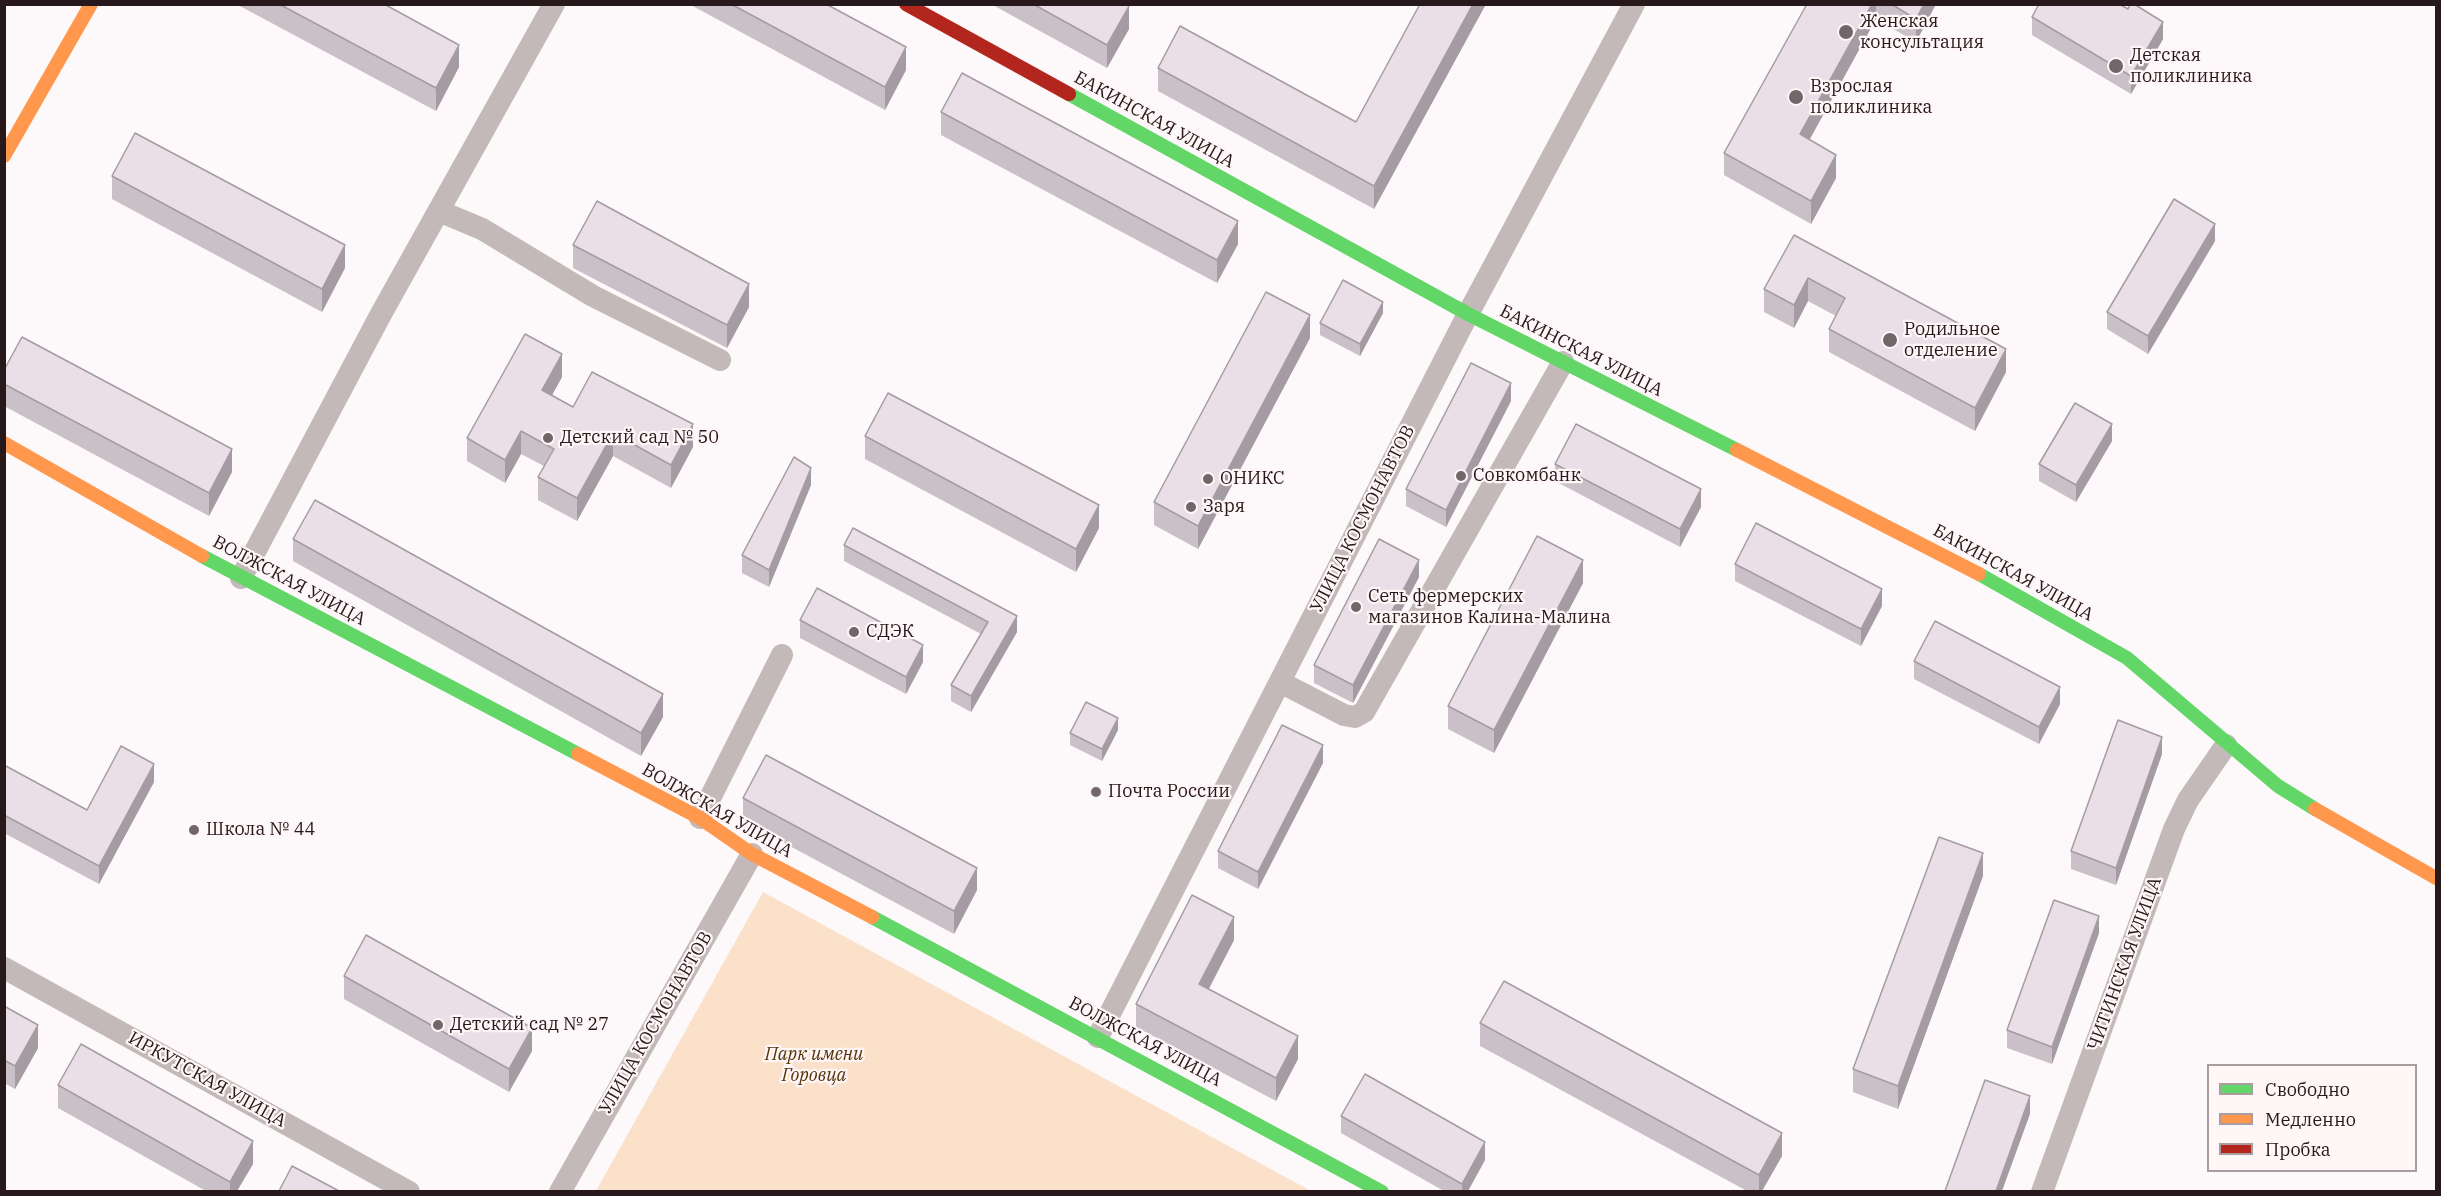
<!DOCTYPE html>
<html>
<head>
<meta charset="utf-8">
<style>
	body { margin:0 }
	#map { position:relative; width:2441px; height:1196px; overflow:hidden; background:#fdf8f9; font-family:"IBM Plex Serif",serif }
	canvas { display:block }
	.frame { position:absolute; inset:0; border:6px solid #27181b; pointer-events:none }
	.legend { position:absolute; left:2207px; top:1064px; width:210px; height:108px; box-sizing:border-box; background:#fff6f8; border:2px solid #a99da0; margin:0; padding:8px 10px; list-style:none; font-size:18px; color:#27181b }
	.legend li { display:flex; align-items:center; gap:12px; height:30px }
	.legend b { width:30px; border:2px solid #a99da0 }
</style>
</head>
<body>
<div id="map">
<canvas width="2441" height="1196"></canvas>
<div class="frame"></div>
<ul class="legend">
<li><b style="height:8px;background:#63d668"></b>Свободно</li>
<li><b style="height:8px;background:#ff974d"></b>Медленно</li>
<li><b style="height:8px;background:#b3261e"></b>Пробка</li>
</ul>
</div>
<script>
const ctx = document.querySelector('canvas').getContext('2d');
ctx.lineJoin = 'round';
function paint(path, color) { ctx.fillStyle = color; ctx.fill(path, 'evenodd'); }
function strokePath(path, color, width, dash) { ctx.strokeStyle = color; ctx.lineWidth = width; ctx.lineCap = dash ? 'butt' : 'round'; ctx.setLineDash(dash || []); ctx.stroke(path); }
function label(font, color, halo, rows, align = 'center') {
  ctx.font = font + ' "IBM Plex Serif",serif'; ctx.lineWidth = 4.5; ctx.setLineDash([]); ctx.textBaseline = 'middle'; ctx.strokeStyle = halo; ctx.fillStyle = color; for (const [text, x, y, turn = 0] of rows) {
    ctx.save(); ctx.translate(x, y); ctx.rotate((+turn || 0) * Math.PI / 180); ctx.textAlign = isNaN(turn) ? turn : align; if (halo) ctx.strokeText(text, 0, 0); ctx.fillText(text, 0, 0); ctx.restore();
  }
}
const green = new Path2D(`
	M 763,892 L 1311,1191 L 596,1191 Z`);
const street = new Path2D(`
	M 439,211 L 482,229 L 593,296 L 720,360
	M 241,578 L 381,314 L 554,4
	M 1280,682 L 1344,715 L 1355,717 L 1364,712 L 1563,362
	M 700,818 L 782,655
	M 4,968 L 409,1192
	M 1098,1037 L 1468,314 L 1634,4
	M 560,1192 L 752,854
	M 2042,1192 L 2174,829 L 2188,800 L 2226,745`);
const fast = new Path2D(`
	M 1069,94 L 1468,314 L 1737,450
	M 202,556 L 578,754
	M 1979,574 L 2127,658 L 2278,786 L 2315,809
	M 872,917 L 1382,1192`);
const slow = new Path2D(`
	M 4,156 L 91,4
	M 4,443 L 202,556
	M 1737,450 L 1979,574
	M 578,754 L 700,818 L 752,854 L 872,917
	M 2315,809 L 2436,878`);
const jam = new Path2D(`
	M 906,4 L 1069,94`);
const wall = new Path2D(`
	M 236,4 L 384,4 L 459,67 L 436,111 Z
	M 689,4 L 826,4 L 906,70 L 885,110 Z
	M 991,4 L 1126,4 L 1129,29 L 1107,68 Z
	M 1420,4 L 1486,4 L 1374,209 L 1158,91 L 1158,68 L 1356,122 Z
	M 1807,4 L 1936,4 L 1916,42 L 1876,19 L 1809,140 L 1836,178 L 1811,224 L 1724,175 L 1724,153 Z
	M 2128,9 L 2163,39 L 2131,94 L 2032,35 L 2032,17 Z
	M 941,112 L 1238,244 L 1217,283 L 941,135 Z
	M 112,176 L 345,268 L 322,312 L 112,199 Z
	M 1794,235 L 2006,372 L 1975,431 L 1829,352 L 1829,329 L 1836,316 L 1808,301 L 1794,328 L 1764,312 L 1764,289 Z
	M 2215,241 L 2148,354 L 2107,329 L 2107,312 Z
	M 573,245 L 749,307 L 727,348 L 573,268 Z
	M 1383,313 L 1360,356 L 1320,335 L 1320,323 Z
	M 1310,338 L 1198,549 L 1154,525 L 1154,502 Z
	M 4,370 L 232,472 L 209,516 L 4,406 Z
	M 562,377 L 552,395 L 573,407 L 693,447 L 671,488 L 613,456 L 577,521 L 538,500 L 538,477 L 544,466 L 521,454 L 505,483 L 467,461 L 467,438 Z
	M 1511,401 L 1446,527 L 1406,506 L 1406,489 Z
	M 865,436 L 1099,528 L 1076,572 L 865,459 Z
	M 2112,441 L 2076,502 L 2039,481 L 2039,464 Z
	M 1555,464 L 1701,507 L 1680,547 L 1555,481 Z
	M 811,485 L 769,587 L 742,573 L 742,555 Z
	M 293,539 L 663,717 L 641,756 L 293,561 Z
	M 844,545 L 1017,632 L 971,712 L 951,701 L 951,685 L 981,634 L 844,561 Z
	M 1735,564 L 1882,606 L 1861,646 L 1735,581 Z
	M 1419,577 L 1353,703 L 1314,683 L 1314,665 Z
	M 1583,583 L 1494,753 L 1448,729 L 1448,706 Z
	M 800,620 L 923,662 L 906,694 L 800,638 Z
	M 1914,661 L 2060,704 L 2039,744 L 1914,679 Z
	M 1118,730 L 1102,761 L 1070,745 L 1070,733 Z
	M 2162,754 L 2116,885 L 2071,869 L 2071,851 Z
	M 1323,763 L 1258,889 L 1218,868 L 1218,851 Z
	M 4,765 L 87,810 L 154,782 L 99,884 L 4,833 Z
	M 743,798 L 977,890 L 954,934 L 743,821 Z
	M 1983,876 L 1898,1109 L 1853,1092 L 1853,1069 Z
	M 2099,933 L 2052,1064 L 2007,1048 L 2007,1030 Z
	M 1234,940 L 1209,989 L 1298,1059 L 1276,1101 L 1136,1027 L 1136,1004 Z
	M 344,976 L 532,1051 L 509,1092 L 344,999 Z
	M 4,1006 L 38,1048 L 15,1089 L 4,1083 Z
	M 1480,1023 L 1782,1156 L 1762,1191 L 1747,1191 L 1480,1046 Z
	M 58,1085 L 253,1164 L 237,1191 L 206,1191 L 58,1108 Z
	M 1341,1116 L 1485,1160 L 1468,1191 L 1444,1191 L 1341,1133 Z`);
const shadedWall = new Path2D(`
	M 1473,4 L 1486,4 L 1374,209 L 1374,186 Z
	M 1872,4 L 1876,4 L 1876,19 L 1800,157 L 1800,134 Z
	M 1924,4 L 1936,4 L 1916,42 L 1916,19 Z
	M 1129,6 L 1129,29 L 1107,68 L 1107,45 Z
	M 2163,22 L 2163,39 L 2131,94 L 2131,76 Z
	M 459,45 L 459,67 L 436,111 L 436,88 Z
	M 906,47 L 906,70 L 885,110 L 885,87 Z
	M 1836,155 L 1836,178 L 1811,224 L 1811,201 Z
	M 1238,221 L 1238,244 L 1217,283 L 1217,260 Z
	M 2215,224 L 2215,241 L 2148,354 L 2148,336 Z
	M 345,245 L 345,268 L 322,312 L 322,289 Z
	M 1808,278 L 1808,301 L 1794,328 L 1794,305 Z
	M 749,284 L 749,307 L 727,348 L 727,325 Z
	M 1383,302 L 1383,313 L 1360,356 L 1360,344 Z
	M 1310,315 L 1310,338 L 1198,549 L 1198,526 Z
	M 2006,349 L 2006,372 L 1975,431 L 1975,408 Z
	M 562,354 L 562,377 L 542,413 L 542,390 Z
	M 1511,383 L 1511,401 L 1446,527 L 1446,510 Z
	M 693,424 L 693,447 L 671,488 L 671,465 Z
	M 2112,424 L 2112,441 L 2076,502 L 2076,485 Z
	M 521,431 L 521,454 L 505,483 L 505,460 Z
	M 613,433 L 613,456 L 577,521 L 577,498 Z
	M 232,449 L 232,472 L 209,516 L 209,493 Z
	M 811,468 L 811,485 L 769,587 L 769,570 Z
	M 1701,489 L 1701,507 L 1680,547 L 1680,529 Z
	M 1099,505 L 1099,528 L 1076,572 L 1076,549 Z
	M 1419,560 L 1419,577 L 1353,703 L 1353,685 Z
	M 1583,560 L 1583,583 L 1494,753 L 1494,730 Z
	M 1882,589 L 1882,606 L 1861,646 L 1861,629 Z
	M 1017,616 L 1017,632 L 971,712 L 971,696 Z
	M 923,645 L 923,662 L 906,694 L 906,677 Z
	M 2060,687 L 2060,704 L 2039,744 L 2039,727 Z
	M 663,694 L 663,717 L 641,756 L 641,733 Z
	M 1118,718 L 1118,730 L 1102,761 L 1102,749 Z
	M 2162,737 L 2162,754 L 2116,885 L 2116,868 Z
	M 1323,745 L 1323,763 L 1258,889 L 1258,872 Z
	M 154,764 L 154,782 L 99,884 L 99,866 Z
	M 1983,853 L 1983,876 L 1898,1109 L 1898,1086 Z
	M 977,868 L 977,890 L 954,934 L 954,911 Z
	M 2099,916 L 2099,933 L 2052,1064 L 2052,1047 Z
	M 1234,917 L 1234,940 L 1199,1007 L 1199,984 Z
	M 38,1025 L 38,1048 L 15,1089 L 15,1066 Z
	M 532,1028 L 532,1051 L 509,1092 L 509,1069 Z
	M 1298,1036 L 1298,1059 L 1276,1101 L 1276,1078 Z
	M 2030,1096 L 2030,1114 L 2002,1191 L 1996,1191 Z
	M 1782,1133 L 1782,1156 L 1762,1191 L 1759,1191 L 1759,1175 Z
	M 253,1141 L 253,1164 L 237,1191 L 230,1191 L 230,1182 Z
	M 1485,1142 L 1485,1160 L 1468,1191 L 1462,1191 L 1462,1184 Z`);
const building = new Path2D(`
	M 279,4 L 384,4 L 459,45 L 436,88 Z
	M 731,4 L 826,4 L 906,47 L 885,87 Z
	M 1033,4 L 1126,4 L 1129,6 L 1107,45 Z
	M 1420,4 L 1473,4 L 1374,186 L 1158,68 L 1180,26 L 1356,122 Z
	M 1807,4 L 1872,4 L 1800,134 L 1836,155 L 1811,201 L 1724,153 Z
	M 1891,4 L 1924,4 L 1916,19 Z
	M 2039,4 L 2119,4 L 2128,9 L 2130,4 L 2134,4 L 2163,22 L 2131,76 L 2032,17 Z
	M 962,73 L 1238,221 L 1217,260 L 941,112 Z
	M 135,133 L 345,245 L 322,289 L 112,176 Z
	M 2174,199 L 2215,224 L 2148,336 L 2107,312 Z
	M 597,201 L 749,284 L 727,325 L 573,245 Z
	M 1794,235 L 2006,349 L 1975,408 L 1829,329 L 1845,298 L 1808,278 L 1794,305 L 1764,289 Z
	M 1343,280 L 1383,302 L 1360,344 L 1320,323 Z
	M 1266,292 L 1310,315 L 1198,526 L 1154,502 Z
	M 525,334 L 562,354 L 542,390 L 573,407 L 592,372 L 693,424 L 671,465 L 613,433 L 577,498 L 538,477 L 554,449 L 521,431 L 505,460 L 467,438 Z
	M 22,337 L 232,449 L 209,493 L 4,384 L 4,370 Z
	M 1471,363 L 1511,383 L 1446,510 L 1406,489 Z
	M 888,393 L 1099,505 L 1076,549 L 865,436 Z
	M 2075,403 L 2112,424 L 2076,485 L 2039,464 Z
	M 1576,424 L 1701,489 L 1680,529 L 1555,464 Z
	M 794,457 L 811,468 L 769,570 L 742,555 Z
	M 315,500 L 663,694 L 641,733 L 293,539 Z
	M 1756,523 L 1882,589 L 1861,629 L 1735,564 Z
	M 853,528 L 1017,616 L 971,696 L 951,685 L 988,622 L 844,545 Z
	M 1537,536 L 1583,560 L 1494,730 L 1448,706 Z
	M 1379,539 L 1419,560 L 1353,685 L 1314,665 Z
	M 817,588 L 923,645 L 906,677 L 800,620 Z
	M 1935,621 L 2060,687 L 2039,727 L 1914,661 Z
	M 1086,702 L 1118,718 L 1102,749 L 1070,733 Z
	M 2118,720 L 2162,737 L 2116,868 L 2071,851 Z
	M 1282,725 L 1323,745 L 1258,872 L 1218,851 Z
	M 121,746 L 154,764 L 99,866 L 4,815 L 4,765 L 87,810 Z
	M 766,755 L 977,868 L 954,911 L 743,798 Z
	M 1939,837 L 1983,853 L 1898,1086 L 1853,1069 Z
	M 1192,895 L 1234,917 L 1199,984 L 1298,1036 L 1276,1078 L 1136,1004 Z
	M 2054,900 L 2099,916 L 2052,1047 L 2007,1030 Z
	M 366,935 L 532,1028 L 509,1069 L 344,976 Z
	M 1504,981 L 1782,1133 L 1759,1175 L 1480,1023 Z
	M 4,1006 L 38,1025 L 15,1066 L 4,1060 Z
	M 81,1044 L 253,1141 L 230,1182 L 58,1085 Z
	M 1365,1074 L 1485,1142 L 1462,1184 L 1341,1116 Z
	M 1985,1080 L 2030,1096 L 1996,1191 L 1945,1191 Z
	M 292,1166 L 339,1191 L 279,1191 Z`);
const markers = [
	[1846,32,8,"#726669"],
	[2116,66,8,"#726669"],
	[1796,97,8,"#726669"],
	[1890,340,8,"#726669"],
	[548,438,6,"#726669"],
	[1461,476,6,"#726669"],
	[1208,479,6,"#726669"],
	[1191,507,6,"#726669"],
	[1356,607,6,"#726669"],
	[854,632,6,"#726669"],
	[1096,792,6,"#726669"],
	[194,830,6,"#726669"],
	[438,1025,6,"#726669"]
];
const poiNames = [
	["Женская",1860,22],
	["консультация",1860,43],
	["Детская",2130,56],
	["поликлиника",2130,77],
	["Взрослая",1810,87],
	["поликлиника",1810,108],
	["Родильное",1904,330],
	["отделение",1904,351],
	["Детский сад № 50",560,438],
	["Совкомбанк",1473,476],
	["ОНИКС",1220,479],
	["Заря",1203,507],
	["Сеть фермерских",1368,597],
	["магазинов Калина-Малина",1368,618],
	["СДЭК",866,632],
	["Почта России",1108,792],
	["Школа № 44",206,830],
	["Детский сад № 27",450,1025]
];
const streetNames = [
	["БАКИНСКАЯ УЛИЦА",1154,120,29],
	["БАКИНСКАЯ УЛИЦА",1581,351,27],
	["УЛИЦА КОСМОНАВТОВ",1363,519,-63],
	["БАКИНСКАЯ УЛИЦА",2013,573,29],
	["ВОЛЖСКАЯ УЛИЦА",289,581,28],
	["ВОЛЖСКАЯ УЛИЦА",717,811,30],
	["ЧИТИНСКАЯ УЛИЦА",2125,964,-70],
	["УЛИЦА КОСМОНАВТОВ",656,1023,-60],
	["ВОЛЖСКАЯ УЛИЦА",1145,1042,28],
	["ИРКУТСКАЯ УЛИЦА",207,1080,29]
];
const parkNames = [
	["Парк имени",814,1055],
	["Горовца",814,1076]
];
paint(green, '#fbe1ca');
strokePath(street, '#c3b9b8', 22);
strokePath(fast, '#63d668', 14);
strokePath(slow, '#ff974d', 14);
strokePath(jam, '#b3261e', 14);
paint(wall, '#cac0c7');
paint(shadedWall, '#a49ca2');
paint(building, '#ebdfe7');
strokePath(building, '#a49ca2', 1.5);
for (const [x, y, r, color] of markers) { const dot = new Path2D(); dot.arc(x, y, r, 0, 2 * Math.PI); ctx.fillStyle = color; ctx.fill(dot); strokePath(dot, '#fff6f8', 2); }
label('18px', '#27181b', '#fff6f8', poiNames, 'left');
label('18px', '#27181b', '#fff6f8', streetNames);
label('italic 18px', '#563406', '#fff6f8', parkNames);
</script>
</body>
</html>
